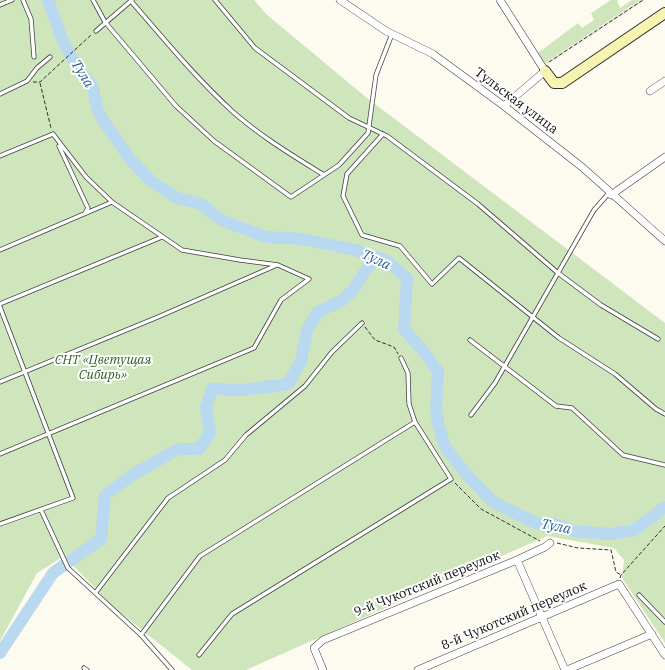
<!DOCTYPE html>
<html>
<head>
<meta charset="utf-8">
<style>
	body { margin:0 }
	canvas { display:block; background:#fdfbf0 }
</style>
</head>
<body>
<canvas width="665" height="670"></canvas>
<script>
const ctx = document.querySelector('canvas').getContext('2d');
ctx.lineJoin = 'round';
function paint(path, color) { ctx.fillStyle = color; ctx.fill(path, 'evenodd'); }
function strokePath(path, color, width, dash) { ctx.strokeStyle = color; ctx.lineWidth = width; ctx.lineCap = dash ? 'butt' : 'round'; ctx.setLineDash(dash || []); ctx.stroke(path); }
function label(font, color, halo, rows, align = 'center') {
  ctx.font = font + ' "IBM Plex Serif",serif'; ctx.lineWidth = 4; ctx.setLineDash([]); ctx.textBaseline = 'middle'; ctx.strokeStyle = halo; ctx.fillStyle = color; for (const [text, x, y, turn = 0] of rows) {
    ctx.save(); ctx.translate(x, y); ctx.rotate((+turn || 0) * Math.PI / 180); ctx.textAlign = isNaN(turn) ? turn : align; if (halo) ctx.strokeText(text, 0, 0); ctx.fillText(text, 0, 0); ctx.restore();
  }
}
const green = new Path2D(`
	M 0,0 L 254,0 L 266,14 L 367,98 L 665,323 L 665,643 L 622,578 L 624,560 L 614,548 L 547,536 L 246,670 L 192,670 L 112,606 L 64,556 L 37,573 L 0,641 Z
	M 611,0 L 617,0 L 620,8 L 632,0 L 640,0 L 545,63 L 538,53 L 578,23 L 582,28 L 594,20 L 591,13 Z`);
const plaza = new Path2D(`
	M 640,0 L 646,0 L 545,66 L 545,63 Z`);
const river = new Path2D(`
	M 48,0 L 62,39 L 79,71 L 92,85 L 97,108 L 104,122 L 130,159 L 151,181 L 177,198 L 201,204 L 221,220 L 266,237 L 302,239 L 355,250 L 387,261 L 407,278 L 404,329 L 425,353 L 438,372 L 436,407 L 438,424 L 445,447 L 467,475 L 493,502 L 536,523 L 553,523 L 573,531 L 611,534 L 634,530 L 665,507
	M 0,653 L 53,573 L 101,539 L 105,495 L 134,474 L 178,449 L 199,449 L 210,433 L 206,408 L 212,389 L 242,390 L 288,384 L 301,361 L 307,330 L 318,312 L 341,301 L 352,291 L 375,257`);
const path = new Path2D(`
	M 549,62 L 643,0
	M 33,82 L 40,82 L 91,35
	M 40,83 L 51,128
	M 365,327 L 375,340 L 394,347 L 398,354
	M 455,483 L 481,509 L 540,541
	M 557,543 L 578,548 L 611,550 L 616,572 L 621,575
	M 620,578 L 621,575 L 665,526`);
const lane = new Path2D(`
	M 23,0 L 31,19 L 34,57
	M 93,0 L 105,22 L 176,106 L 214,141 L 291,197 L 339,165 L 368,133 L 376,75 L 392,34
	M 215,0 L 255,48 L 349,118 L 387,136 L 478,204 L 558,273 L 601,305 L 658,339
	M 131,1 C 163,38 195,77 232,111 C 260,136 292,155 324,175
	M 0,5 L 12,0
	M 96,31 L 132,0
	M 0,94 L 27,81 L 37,68 L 50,57
	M 383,134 L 347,174 L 343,196 L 362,235 L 400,246 L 432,284 L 459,258 L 559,338 L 615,374 L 656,409 L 665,414
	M 59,146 L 86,204 L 88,208 L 85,213
	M 0,156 L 53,134
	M 0,250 L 112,202
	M 0,304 L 162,237
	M 0,307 L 73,498 L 0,524
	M 470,340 L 556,406 L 572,408 L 623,455 L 665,465
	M 0,382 L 158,317 L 277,265
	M 471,415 L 495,383 L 594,210 L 609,193
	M 0,454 L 254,348 L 281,300 L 309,279 L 278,265 L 240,260 L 182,250 L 112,202 L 86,177 L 53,134
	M 41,510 L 68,568 L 141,635 L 172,670
	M 96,592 L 168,498 L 225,460 L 246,435 L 305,386 L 332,352 L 362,323
	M 639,595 L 665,622
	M 141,635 L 200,556 L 415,422
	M 199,655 L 232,614 L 451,479 L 415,422 L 409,404 L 408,373 L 401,358
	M 84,668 L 87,670`);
const street = new Path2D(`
	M 340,0 L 386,31 L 433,54 L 504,106 L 582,167 L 665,241
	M 500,0 L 545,71 L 504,106
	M 650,91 L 665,81
	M 611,195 L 665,157
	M 517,560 L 565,670
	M 323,670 L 314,648 L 323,640 L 517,560 L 545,547 L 550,543
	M 418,670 L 619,584 L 665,655
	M 567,670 L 652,634`);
const secondary = new Path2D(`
	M 545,71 L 554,83 L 562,83 L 665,13`);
const streetNames = [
	["Тульская улица",516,101,37],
	["9-й Чукотский переулок",427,584,-22],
	["8-й Чукотский переулок",514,616,-23]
];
const parkNames = [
	["СНТ «Цветущая",103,360],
	["Сибирь»",103,375]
];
const waterNames = [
	["Тула",82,74,58],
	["Тула",376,260,24],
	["Тула",556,527,11]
];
paint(green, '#cfe5bc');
paint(plaza, '#edeadf');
strokePath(river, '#b9d9f0', 12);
strokePath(lane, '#414141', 5);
strokePath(street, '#414141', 8);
strokePath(secondary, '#303030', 12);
strokePath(path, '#303030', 1, [4, 2]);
strokePath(lane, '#fff', 3.5);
strokePath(street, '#fff', 7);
strokePath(secondary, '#f7f3b1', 10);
label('13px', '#0e0e0e', '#fff', streetNames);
label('italic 13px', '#2d5f24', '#fff', parkNames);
label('italic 14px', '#235c94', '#fff', waterNames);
</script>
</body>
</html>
